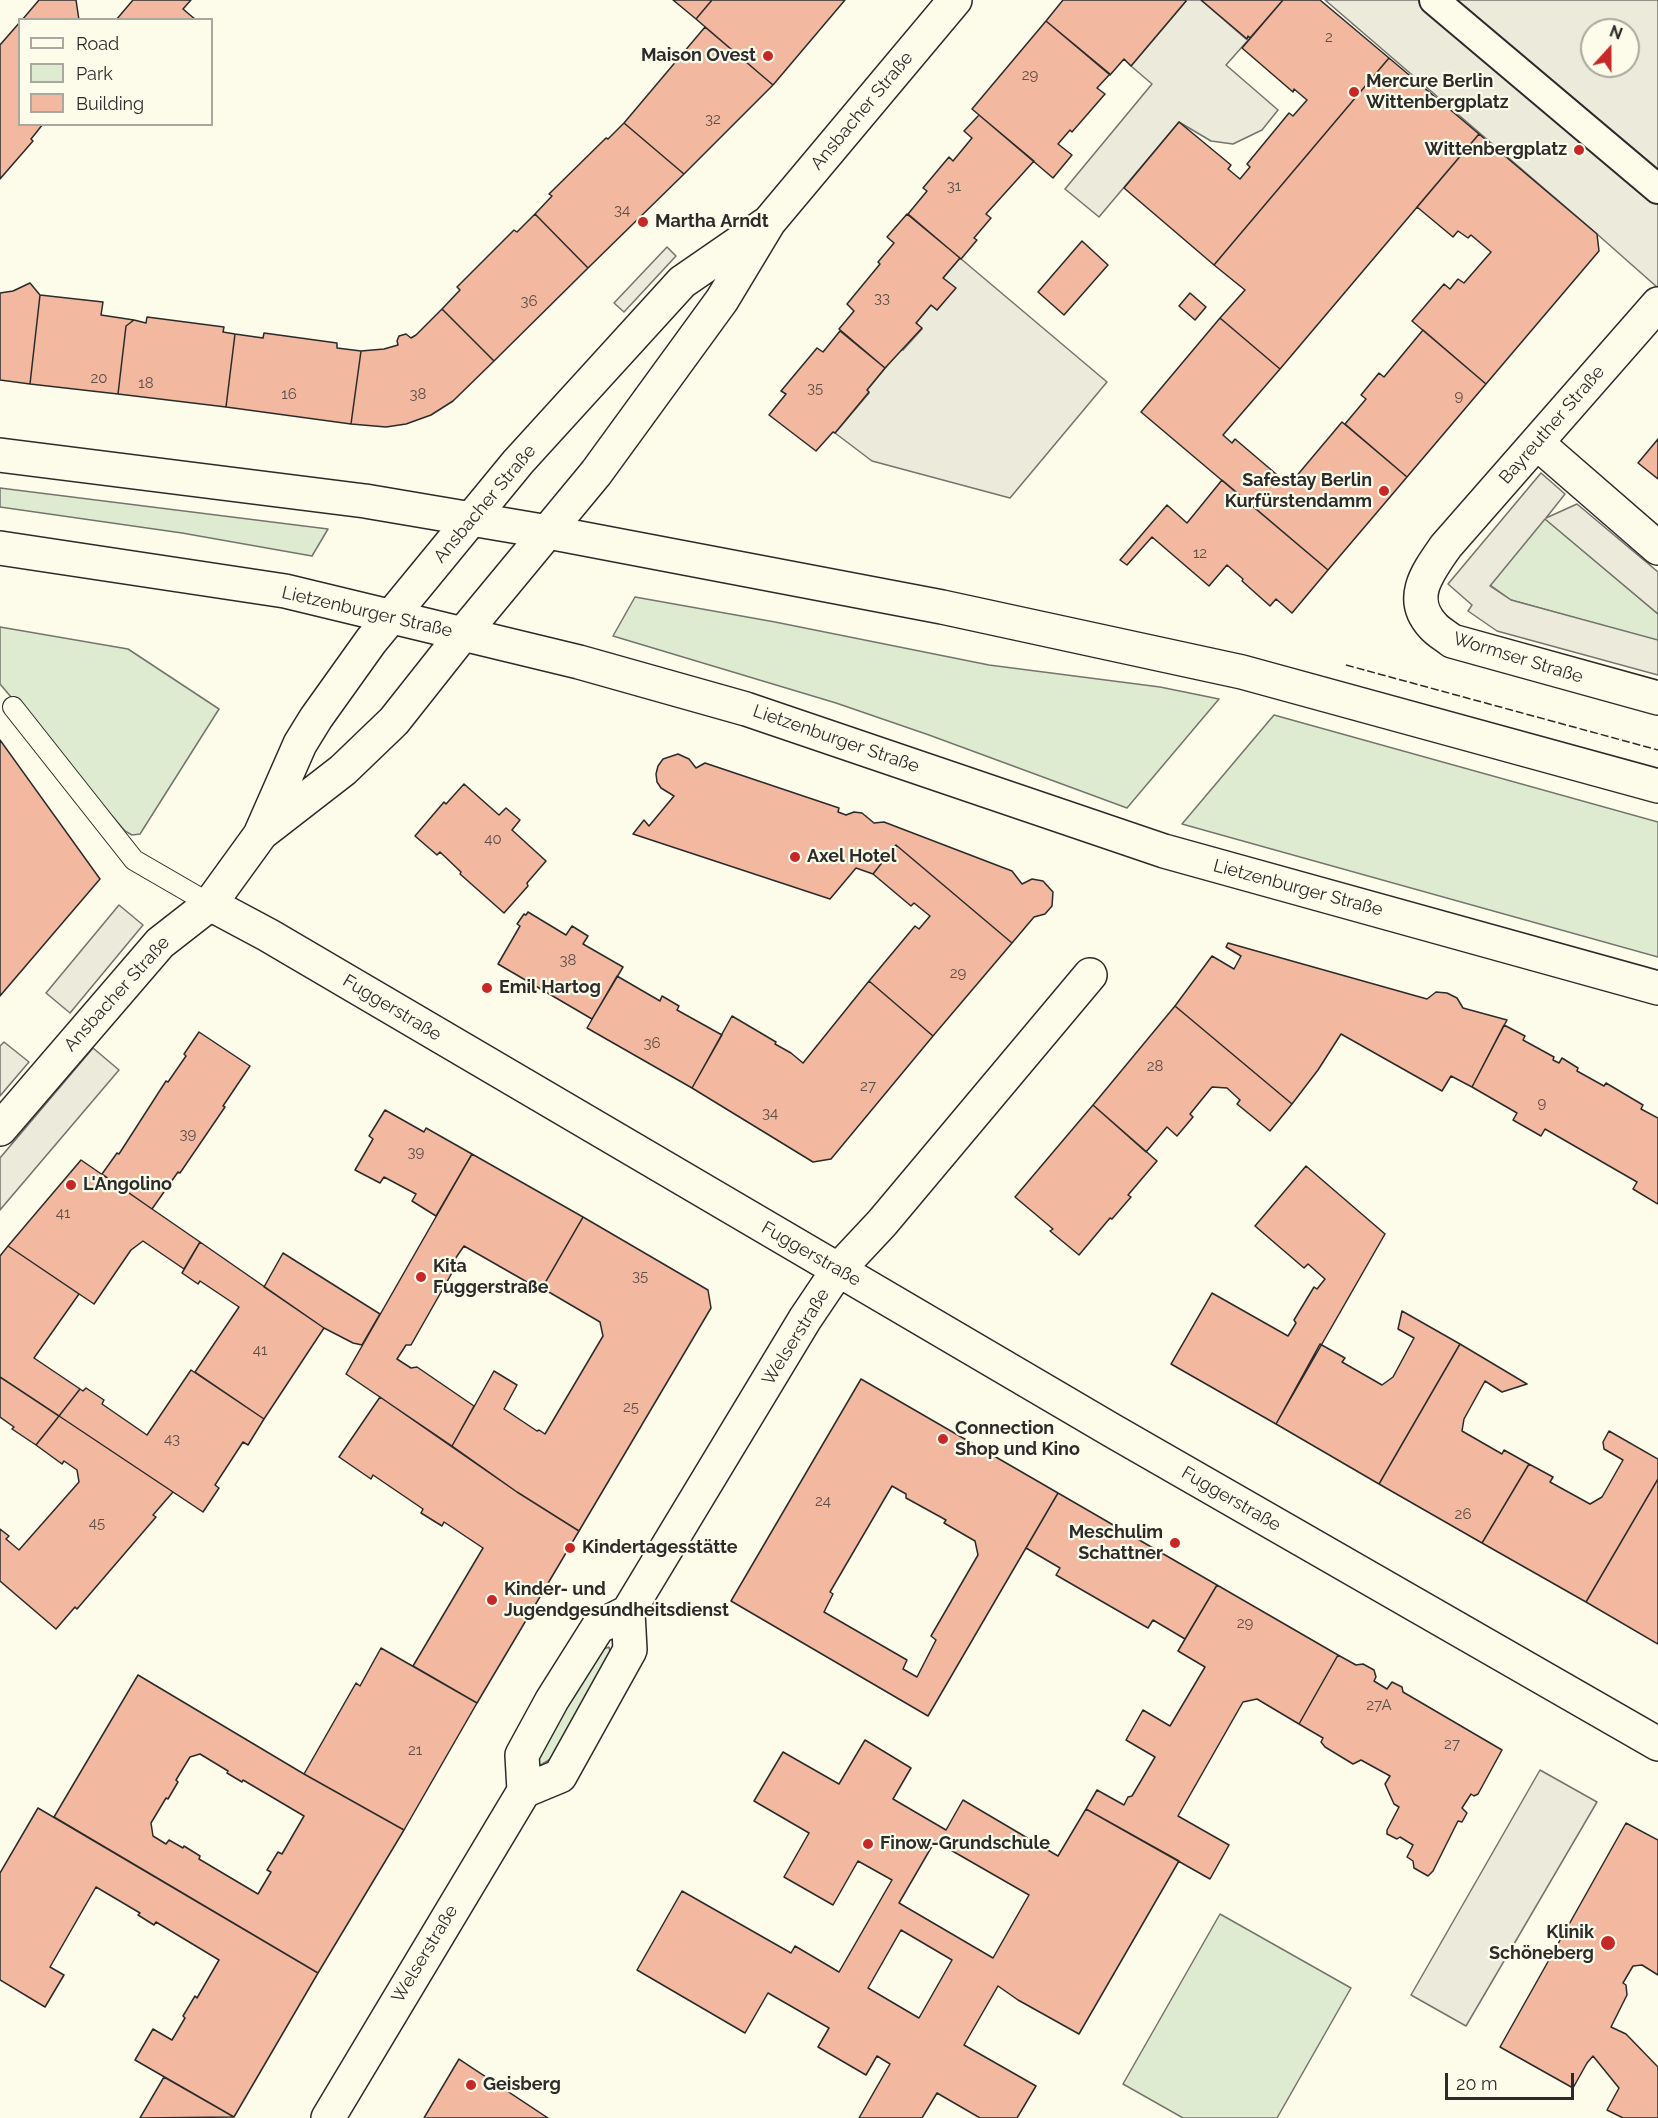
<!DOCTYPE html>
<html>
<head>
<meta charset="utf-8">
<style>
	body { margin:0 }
	#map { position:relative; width:1658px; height:2118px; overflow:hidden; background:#fdfbea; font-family:Raleway,sans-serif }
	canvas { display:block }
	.legend { position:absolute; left:18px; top:18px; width:195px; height:108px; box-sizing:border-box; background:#fdfbea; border:2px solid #a9a89e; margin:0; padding:8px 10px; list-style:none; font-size:18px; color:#2b2b2b }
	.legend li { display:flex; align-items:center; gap:12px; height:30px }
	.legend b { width:30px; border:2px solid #a9a89e }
	.north { position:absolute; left:1580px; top:18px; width:60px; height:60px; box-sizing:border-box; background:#fdfbea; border:2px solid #a9a89e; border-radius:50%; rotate:21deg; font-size:16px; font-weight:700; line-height:24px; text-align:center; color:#2b2b2b }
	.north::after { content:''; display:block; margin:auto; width:21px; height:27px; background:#c62828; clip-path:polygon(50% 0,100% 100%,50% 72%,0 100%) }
	.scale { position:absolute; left:1445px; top:2073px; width:129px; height:27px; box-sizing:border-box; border:3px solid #2b2b2b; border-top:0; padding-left:8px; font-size:18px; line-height:21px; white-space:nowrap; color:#2b2b2b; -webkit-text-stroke:4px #fdfbea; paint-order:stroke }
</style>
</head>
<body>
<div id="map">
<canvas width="1658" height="2118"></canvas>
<ul class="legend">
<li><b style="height:8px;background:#fdfbea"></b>Road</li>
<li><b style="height:16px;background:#deebd1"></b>Park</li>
<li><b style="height:16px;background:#f2b8a0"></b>Building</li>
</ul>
<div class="north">N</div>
<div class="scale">20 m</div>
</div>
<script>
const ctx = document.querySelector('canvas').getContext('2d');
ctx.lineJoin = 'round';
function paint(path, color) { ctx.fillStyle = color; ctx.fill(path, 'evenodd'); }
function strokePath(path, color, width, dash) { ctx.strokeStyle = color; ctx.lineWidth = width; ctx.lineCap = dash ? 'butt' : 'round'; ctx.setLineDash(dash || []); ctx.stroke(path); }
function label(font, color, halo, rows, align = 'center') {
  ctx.font = font + ' Raleway,sans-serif'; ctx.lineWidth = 4.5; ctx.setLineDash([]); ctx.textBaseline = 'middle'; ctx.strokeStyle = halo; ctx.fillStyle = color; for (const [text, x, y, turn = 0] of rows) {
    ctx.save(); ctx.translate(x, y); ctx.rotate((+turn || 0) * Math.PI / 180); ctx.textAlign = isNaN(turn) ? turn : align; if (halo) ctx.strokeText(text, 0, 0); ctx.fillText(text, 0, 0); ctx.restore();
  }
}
const green = new Path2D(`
	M 0,488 L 328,529 L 312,556 L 182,533 L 0,507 Z
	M 1544,518 L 1658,614 L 1658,641 L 1511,600 L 1490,585 Z
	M 635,597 L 775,622 L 989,665 L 1160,687 L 1219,699 L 1127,808 L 929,735 L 836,703 L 613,636 Z
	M 0,627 L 128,649 L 219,709 L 140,834 L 132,835 L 125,831 L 0,684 Z
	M 1274,715 L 1658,822 L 1658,957 L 1182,824 Z
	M 609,1647 L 612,1662 L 562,1752 L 539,1766 L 540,1739 L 593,1653 Z
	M 1220,1914 L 1351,1988 L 1277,2118 L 1183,2118 L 1123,2084 Z`);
const parking = new Path2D(`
	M 1187,0 L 1201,0 L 1246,39 L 1248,36 L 1250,38 L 1226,65 L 1278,110 L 1262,130 L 1233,144 L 1211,141 L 1179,122 L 1099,217 L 1065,189 L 1152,84 L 1131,66 Z
	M 1325,0 L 1658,0 L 1658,288 L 1597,234 ZM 1592,30 L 1628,30 L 1628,66 L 1592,66 Z
	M 667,247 L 676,256 L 624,312 L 614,303 Z
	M 960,258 L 1107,382 L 1010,498 L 872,461 L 835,433 L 869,393 L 867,390 L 901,349 L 903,350 L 922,329 L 916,323 L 931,305 L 937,310 L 955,288 L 943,278 Z
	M 1541,473 L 1565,494 L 1546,518 L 1577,504 L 1658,572 L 1658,614 L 1545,519 L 1490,586 L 1511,600 L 1658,640 L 1658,675 L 1497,631 L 1468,611 L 1472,605 L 1448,584 Z
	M 119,905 L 143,925 L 70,1013 L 46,993 Z
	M 4,1042 L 29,1062 L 0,1096 L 0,1046 Z
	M 93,1048 L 119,1070 L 0,1210 L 0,1158 Z
	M 1540,1770 L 1597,1802 L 1466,2026 L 1411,1995 Z`);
const building = new Path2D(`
	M 39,0 L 76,0 L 79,20 L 22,20 Z
	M 133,0 L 191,0 L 183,9 L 196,20 L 116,20 Z
	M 673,0 L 712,0 L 696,19 Z
	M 712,0 L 845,0 L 773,85 L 696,19 Z
	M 1063,0 L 1185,0 L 1186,1 L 1131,66 L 1124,59 L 1110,75 L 1046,21 Z
	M 1201,0 L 1283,0 L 1250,38 L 1248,36 L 1247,39 Z
	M 1283,0 L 1320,0 L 1389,58 L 1214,265 L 1124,188 L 1179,122 L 1231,165 L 1228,169 L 1240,179 L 1250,167 L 1247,164 L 1289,113 L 1293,116 L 1307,100 L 1294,89 L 1293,92 L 1242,48 Z
	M 1046,21 L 1110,74 L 1097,88 L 1105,94 L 1072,132 L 1070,130 L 1058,144 L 1072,155 L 1053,178 L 972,109 Z
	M 20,22 L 20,124 L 43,124 L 31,139 L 33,141 L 0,179 L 0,45 Z
	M 705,27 L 773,85 L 684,174 L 624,123 Z
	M 1389,58 L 1479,134 L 1280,369 L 1220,318 L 1245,290 L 1214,265 Z
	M 979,115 L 1034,161 L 986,214 L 991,218 L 974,238 L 977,240 L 961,259 L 908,214 L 927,191 L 923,188 L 949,157 L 953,161 L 972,138 L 964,131 Z
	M 624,123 L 684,174 L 588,268 L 535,214 L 552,196 L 549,194 L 606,138 L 608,139 Z
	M 1479,134 L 1597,234 L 1599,251 L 1486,384 L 1412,321 L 1444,284 L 1450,289 L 1458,279 L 1464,283 L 1491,252 L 1471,235 L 1468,238 L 1458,231 L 1453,237 L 1417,207 Z
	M 535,214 L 588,268 L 494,361 L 442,309 L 460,290 L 457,287 L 514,230 L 517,232 Z
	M 907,214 L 960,258 L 943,278 L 956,288 L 937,310 L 931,305 L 916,323 L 922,328 L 885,368 L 839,329 L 854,311 L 847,304 L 880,264 L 878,262 L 894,243 L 887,237 Z
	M 1082,241 L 1108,265 L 1064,315 L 1038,292 Z
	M 30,283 L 40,295 L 30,384 L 0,380 L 0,293 L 13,291 Z
	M 1190,293 L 1206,307 L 1195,320 L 1179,306 Z
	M 40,295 L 103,302 L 101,315 L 134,320 L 126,326 L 118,394 L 30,384 Z
	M 442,309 L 494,361 L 453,401 L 431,415 L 406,424 L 386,427 L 351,424 L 361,351 L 384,349 L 398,345 L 397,341 L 399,336 L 406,334 L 411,338 L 416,335 Z
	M 147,317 L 224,327 L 223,332 L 235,334 L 226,407 L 118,394 L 126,326 L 134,320 L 146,323 Z
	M 1220,318 L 1280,369 L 1223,435 L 1232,443 L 1235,439 L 1289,485 L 1342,422 L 1407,477 L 1328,570 L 1141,412 Z
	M 1423,330 L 1486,384 L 1407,477 L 1345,424 L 1366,399 L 1361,395 L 1379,373 L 1384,377 Z
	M 840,331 L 885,368 L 867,390 L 869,392 L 835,433 L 833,432 L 816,451 L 769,415 L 786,394 L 781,391 L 817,348 L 823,352 Z
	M 264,333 L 337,343 L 337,348 L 361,351 L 351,424 L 226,407 L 235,334 L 263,338 Z
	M 1658,439 L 1658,479 L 1638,463 Z
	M 1222,480 L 1328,570 L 1292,613 L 1276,599 L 1270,606 L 1242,581 L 1243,579 L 1227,565 L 1209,586 L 1152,537 L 1127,565 L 1120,560 L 1167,505 L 1187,523 Z
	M 0,740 L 100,879 L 0,996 Z
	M 678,754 L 689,759 L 696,768 L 705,763 L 839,808 L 838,812 L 846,815 L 854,812 L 862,813 L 874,823 L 884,822 L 1012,871 L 1022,884 L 1032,879 L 1043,881 L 1053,892 L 1052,906 L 1045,914 L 1034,917 L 1012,943 L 896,845 L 873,874 L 856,868 L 830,899 L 633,834 L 644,820 L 649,826 L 674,796 L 661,788 L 657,782 L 656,774 L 658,766 L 663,759 Z
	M 464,784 L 499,815 L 506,808 L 520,820 L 512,830 L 546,861 L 527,883 L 528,886 L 504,913 L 460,874 L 461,872 L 440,852 L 437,855 L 415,836 L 444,802 L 446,804 Z
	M 896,845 L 1012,943 L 933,1036 L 869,981 L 915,926 L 919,929 L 930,916 L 914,903 L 911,906 L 873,874 Z
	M 528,912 L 566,935 L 572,926 L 588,936 L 583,944 L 623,967 L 592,1019 L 498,964 L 520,926 L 517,924 L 524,914 L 526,915 Z
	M 1228,943 L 1427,999 L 1436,992 L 1447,993 L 1457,998 L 1463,1008 L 1507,1020 L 1472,1087 L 1451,1076 L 1442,1091 L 1341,1034 L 1318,1070 L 1292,1104 L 1175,1006 L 1212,956 L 1234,969 L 1241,956 L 1226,947 Z
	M 617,976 L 660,1001 L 662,996 L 679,1006 L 677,1010 L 722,1035 L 692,1088 L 587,1028 Z
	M 869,981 L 933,1036 L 831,1159 L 813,1162 L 692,1088 L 732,1016 L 776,1042 L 775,1044 L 791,1053 L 803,1063 Z
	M 1175,1006 L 1292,1104 L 1270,1131 L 1237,1104 L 1240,1100 L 1227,1088 L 1212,1087 L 1190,1114 L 1193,1117 L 1177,1136 L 1167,1127 L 1146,1152 L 1093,1105 Z
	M 1504,1025 L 1525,1036 L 1523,1040 L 1554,1057 L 1553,1060 L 1559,1063 L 1562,1058 L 1578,1068 L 1577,1071 L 1604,1086 L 1606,1083 L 1643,1105 L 1641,1109 L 1658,1118 L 1658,1204 L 1633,1189 L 1637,1182 L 1545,1129 L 1541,1136 L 1513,1120 L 1517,1113 L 1472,1087 Z
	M 199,1032 L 250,1066 L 223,1106 L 225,1107 L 180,1173 L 178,1172 L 152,1209 L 102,1174 L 117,1153 L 119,1154 L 166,1081 L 168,1082 L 186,1056 L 184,1054 Z
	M 1093,1105 L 1157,1161 L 1128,1195 L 1131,1197 L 1112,1219 L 1110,1218 L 1079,1255 L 1050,1231 L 1053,1229 L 1015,1197 Z
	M 385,1110 L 424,1132 L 426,1128 L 472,1154 L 436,1216 L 412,1201 L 416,1194 L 384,1177 L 380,1183 L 355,1170 L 373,1139 L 369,1136 Z
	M 472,1154 L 583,1217 L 541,1290 L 464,1246 L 455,1259 L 457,1264 L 411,1345 L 406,1345 L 397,1359 L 411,1368 L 417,1367 L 474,1406 L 452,1446 L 346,1374 Z
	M 81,1160 L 200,1242 L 184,1269 L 143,1241 L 131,1250 L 94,1304 L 8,1246 Z
	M 1306,1166 L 1385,1234 L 1276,1424 L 1171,1364 L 1212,1293 L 1288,1336 L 1296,1323 L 1294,1320 L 1314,1287 L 1317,1289 L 1325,1279 L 1308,1264 L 1304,1268 L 1255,1226 Z
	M 583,1217 L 708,1290 L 711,1308 L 579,1531 L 517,1492 L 452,1446 L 494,1371 L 517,1385 L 504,1409 L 537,1431 L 539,1430 L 545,1434 L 603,1336 L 600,1322 L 542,1288 Z
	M 200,1242 L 324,1328 L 264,1419 L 195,1372 L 239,1307 L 200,1281 L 198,1284 L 182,1273 Z
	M 8,1246 L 79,1294 L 34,1358 L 80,1389 L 59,1416 L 0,1377 L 0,1256 Z
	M 283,1253 L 380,1314 L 362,1345 L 353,1343 L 324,1328 L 264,1287 Z
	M 1402,1311 L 1460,1344 L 1379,1484 L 1276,1424 L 1320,1344 L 1345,1358 L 1342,1362 L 1382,1385 L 1393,1377 L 1414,1338 L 1398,1329 Z
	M 1460,1344 L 1527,1384 L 1502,1392 L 1485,1381 L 1464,1419 L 1462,1431 L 1502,1454 L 1504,1450 L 1529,1464 L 1482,1543 L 1379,1484 Z
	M 191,1370 L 264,1419 L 248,1445 L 243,1442 L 215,1485 L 219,1488 L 203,1512 L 59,1416 L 80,1389 L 83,1391 L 86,1388 L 104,1400 L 102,1404 L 147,1435 Z
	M 0,1377 L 59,1416 L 36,1445 L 12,1429 L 14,1427 L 0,1417 Z
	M 861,1379 L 1058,1493 L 928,1716 L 731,1601 ZM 892,1486 L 906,1494 L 906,1498 L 946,1520 L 944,1523 L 975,1541 L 978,1555 L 931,1636 L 936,1640 L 917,1677 L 903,1669 L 907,1660 L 824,1612 L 833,1594 L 830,1592 Z
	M 380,1397 L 517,1492 L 579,1531 L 477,1703 L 413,1666 L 483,1548 L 444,1522 L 442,1526 L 421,1513 L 423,1509 L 373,1475 L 371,1479 L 339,1457 Z
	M 59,1416 L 173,1492 L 153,1515 L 156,1517 L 77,1609 L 75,1607 L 56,1629 L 0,1581 L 0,1529 L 9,1536 L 6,1539 L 19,1550 L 79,1482 L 77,1470 L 64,1461 L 62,1464 L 36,1445 Z
	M 1609,1431 L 1658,1459 L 1658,1479 L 1586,1602 L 1482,1543 L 1529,1464 L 1553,1477 L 1550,1482 L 1590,1504 L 1602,1497 L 1623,1460 L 1604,1449 L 1603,1442 Z
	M 1658,1479 L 1658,1644 L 1586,1602 Z
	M 1058,1493 L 1217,1585 L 1185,1639 L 1153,1620 L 1148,1628 L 1056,1575 L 1060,1568 L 1026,1548 Z
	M 1217,1585 L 1338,1655 L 1299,1724 L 1257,1699 L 1243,1702 L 1178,1816 L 1229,1845 L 1210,1879 L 1086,1809 L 1097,1790 L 1124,1805 L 1128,1797 L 1132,1796 L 1155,1757 L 1126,1740 L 1143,1710 L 1170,1726 L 1205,1667 L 1178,1651 Z
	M 381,1648 L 477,1703 L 404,1830 L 304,1774 L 356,1683 L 360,1686 Z
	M 1338,1655 L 1356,1665 L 1363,1664 L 1374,1670 L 1376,1677 L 1374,1681 L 1387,1689 L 1392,1682 L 1402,1687 L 1403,1692 L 1502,1750 L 1478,1794 L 1474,1796 L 1471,1794 L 1462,1808 L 1467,1813 L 1462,1822 L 1458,1821 L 1433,1871 L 1428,1876 L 1414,1868 L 1413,1861 L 1407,1857 L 1413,1845 L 1400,1837 L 1397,1839 L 1387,1834 L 1387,1830 L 1399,1807 L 1394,1804 L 1385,1784 L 1390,1776 L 1361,1760 L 1353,1764 L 1325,1747 L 1321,1742 L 1323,1738 L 1299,1724 Z
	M 138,1675 L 304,1774 L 404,1830 L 318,1973 L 54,1817 ZM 200,1754 L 228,1771 L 227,1773 L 242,1782 L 243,1780 L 304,1816 L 282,1854 L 278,1852 L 267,1870 L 271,1872 L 258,1894 L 199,1859 L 200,1856 L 184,1846 L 183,1848 L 169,1840 L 166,1844 L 153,1836 L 151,1823 L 166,1798 L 168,1799 L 178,1782 L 176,1780 L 190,1757 Z
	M 865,1740 L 911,1768 L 893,1799 L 946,1830 L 963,1800 L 1058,1856 L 1086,1809 L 1179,1861 L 1079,2034 L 1018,2000 L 998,1986 L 964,2045 L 1036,2086 L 1017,2118 L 980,2118 L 937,2093 L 922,2118 L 859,2118 L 890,2064 L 877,2056 L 866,2075 L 818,2047 L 829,2028 L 768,1993 L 745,2033 L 637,1970 L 682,1891 L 791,1953 L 795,1946 L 839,1972 L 892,1880 L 858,1861 L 833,1905 L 784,1877 L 809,1833 L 754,1801 L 783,1752 L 839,1784 ZM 935,1841 L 1029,1895 L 993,1958 L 899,1903 ZM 901,1930 L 952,1960 L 919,2018 L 868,1988 Z
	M 38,1808 L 318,1973 L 234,2117 L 135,2060 L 153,2029 L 172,2040 L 185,2018 L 183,2016 L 195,1996 L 197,1998 L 219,1960 L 156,1922 L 154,1925 L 138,1915 L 140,1913 L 96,1887 L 50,1967 L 64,1975 L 45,2007 L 0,1980 L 0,1873 Z
	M 1626,1823 L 1658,1840 L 1658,1975 L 1642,1965 L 1633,1966 L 1623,1983 L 1626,1985 L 1627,1995 L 1611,2027 L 1626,2034 L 1658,2067 L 1658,2118 L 1623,2118 L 1607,2110 L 1619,2088 L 1593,2056 L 1587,2063 L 1573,2088 L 1500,2047 Z
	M 459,2059 L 548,2118 L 424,2118 Z
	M 164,2077 L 234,2117 L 140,2118 Z`);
const service = new Path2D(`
	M 13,707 L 134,860 L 210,904`);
const pedestrian = new Path2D(`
	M 1434,0 L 1658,189`);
const minor = new Path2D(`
	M 1658,304 L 1446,546 C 1428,572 1407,598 1433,626 C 1438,632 1446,636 1452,641 L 1658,698
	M 1537,443 L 1658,548
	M 263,832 L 343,770 L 394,721 L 462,635 L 596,473 L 722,300 L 769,222 L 955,0
	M 210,904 L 268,935 L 1113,1431 L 1658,1744
	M 0,1129 L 160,943 L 210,904 L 260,835 L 300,744 L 316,718 L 371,641 L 518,462 L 682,282 L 769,222
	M 524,1791 L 560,1776 L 630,1650 L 628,1612
	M 328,2118 L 524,1791 L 522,1755 L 552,1700 L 598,1627 L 628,1612 L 805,1319 L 838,1270 L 882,1223 L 1090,975`);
const secondary = new Path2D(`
	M 0,455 L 365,501 L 548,532 L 942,607 L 1242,672 L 1658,786
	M 0,548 L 285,591 L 579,662 L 746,709 L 1164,851 L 1658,988`);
const fence = new Path2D(`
	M 1346,665 L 1658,750`);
const markers = [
	[768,56,6,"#c62828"],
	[1354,92,6,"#c62828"],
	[1579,150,6,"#c62828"],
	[643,222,6,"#c62828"],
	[1384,491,6,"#c62828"],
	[795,857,6,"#c62828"],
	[487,988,6,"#c62828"],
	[71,1185,6,"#c62828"],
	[421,1277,6,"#c62828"],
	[943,1439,6,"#c62828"],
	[1175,1543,6,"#c62828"],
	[570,1548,6,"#c62828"],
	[492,1600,6,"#c62828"],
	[868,1844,6,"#c62828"],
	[1608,1943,8,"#c62828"],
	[471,2085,6,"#c62828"]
];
const numberNames = [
	["2",1329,37],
	["29",1030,75],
	["32",713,119],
	["31",954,186],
	["34",622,210],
	["33",882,298],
	["36",529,301],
	["20",99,378],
	["18",146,383],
	["35",815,388],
	["16",289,394],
	["38",418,394],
	["9",1459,396],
	["12",1200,553],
	["40",493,839],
	["38",568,960],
	["29",958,973],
	["36",652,1043],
	["28",1155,1066],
	["27",868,1086],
	["9",1542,1103],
	["34",770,1113],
	["39",188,1134],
	["39",416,1152],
	["41",63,1213],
	["35",640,1276],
	["41",260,1350],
	["25",631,1407],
	["43",172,1439],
	["24",823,1501],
	["26",1463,1514],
	["45",97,1523],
	["29",1245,1623],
	["27A",1379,1705],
	["27",1452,1744],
	["21",415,1750]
];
const poiNames = [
	["Maison Ovest",756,56,"right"],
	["Mercure Berlin",1366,82],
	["Wittenbergplatz",1366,103],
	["Wittenbergplatz",1567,150,"right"],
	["Martha Arndt",655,222],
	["Safestay Berlin",1372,481,"right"],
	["Kurfürstendamm",1372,502,"right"],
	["Axel Hotel",807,857],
	["Emil Hartog",499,988],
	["L'Angolino",83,1185],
	["Kita",433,1267],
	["Fuggerstraße",433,1288],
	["Connection",955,1429],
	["Shop und Kino",955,1450],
	["Meschulim",1163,1533,"right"],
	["Schattner",1163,1554,"right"],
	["Kindertagesstätte",582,1548],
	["Kinder- und",504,1590],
	["Jugendgesundheitsdienst",504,1611],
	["Finow-Grundschule",880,1844],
	["Klinik",1594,1933,"right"],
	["Schöneberg",1594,1954,"right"],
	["Geisberg",483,2085]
];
const streetNames = [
	["Ansbacher Straße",862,111,-50],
	["Bayreuther Straße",1552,425,-49],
	["Ansbacher Straße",485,504,-50],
	["Lietzenburger Straße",367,612,13],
	["Wormser Straße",1518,658,17],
	["Lietzenburger Straße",836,739,19],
	["Lietzenburger Straße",1298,888,15],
	["Ansbacher Straße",117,994,-48],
	["Fuggerstraße",392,1008,31],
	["Fuggerstraße",811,1254,30],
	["Welserstraße",796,1337,-58],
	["Fuggerstraße",1231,1499,30],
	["Welserstraße",425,1954,-59]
];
paint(green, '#deebd1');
strokePath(green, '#74746e', 1.5);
paint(parking, '#eceadb');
strokePath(parking, '#74746e', 1.5);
paint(building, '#f2b8a0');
strokePath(building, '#2b2b2b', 1.5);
strokePath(service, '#2b2b2b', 22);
strokePath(pedestrian, '#2b2b2b', 32);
strokePath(minor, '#2b2b2b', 36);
strokePath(secondary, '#2b2b2b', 36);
strokePath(service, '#fdfbea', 20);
strokePath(pedestrian, '#fdfbea', 28);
strokePath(minor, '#fdfbea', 33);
strokePath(secondary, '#fdfbea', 33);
strokePath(fence, '#2b2b2b', 1.5, [8, 3]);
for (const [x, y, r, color] of markers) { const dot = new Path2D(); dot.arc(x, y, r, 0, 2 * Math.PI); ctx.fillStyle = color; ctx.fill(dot); strokePath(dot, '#fdfbea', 2); }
label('15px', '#5d4e48', null, numberNames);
label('bold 18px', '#2b2b2b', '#fdfbea', poiNames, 'left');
label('18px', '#2b2b2b', '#fdfbea', streetNames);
</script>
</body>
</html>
